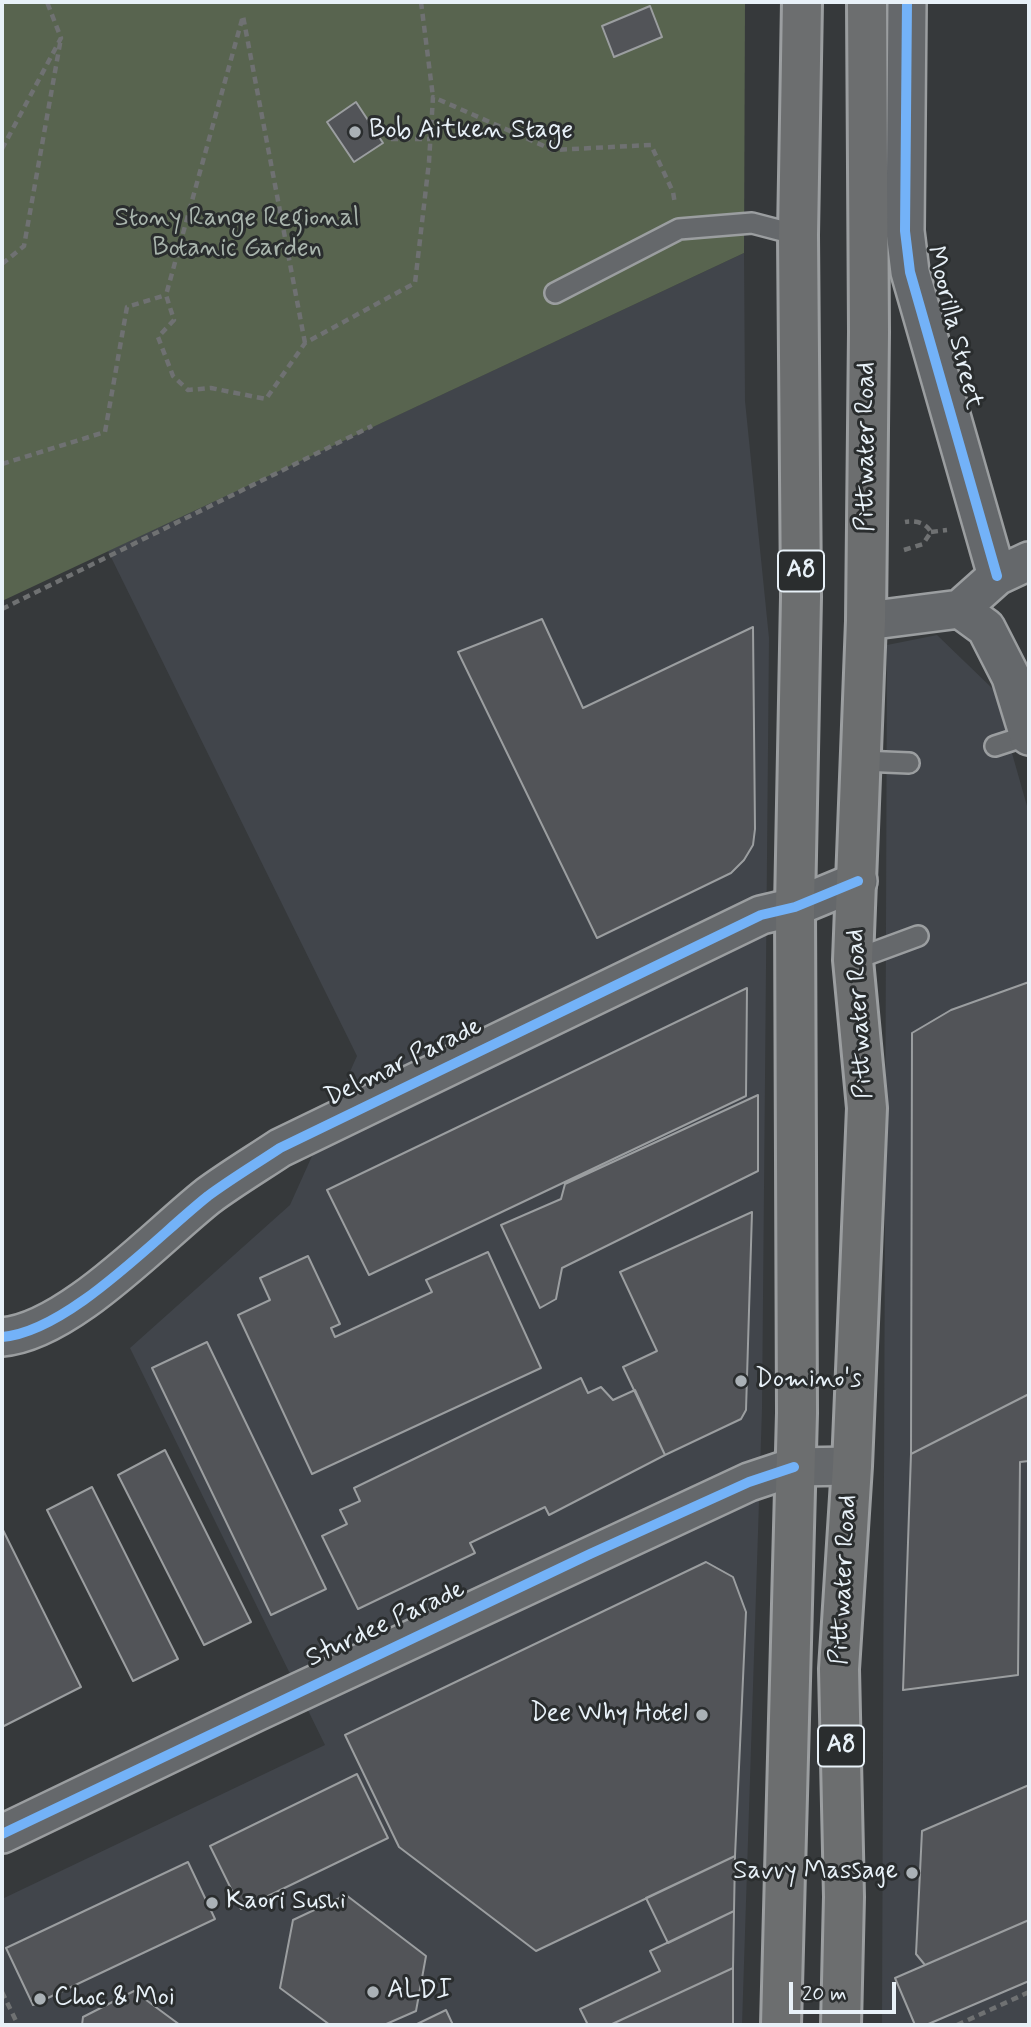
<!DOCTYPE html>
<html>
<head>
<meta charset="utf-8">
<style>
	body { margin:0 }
	#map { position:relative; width:1031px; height:2027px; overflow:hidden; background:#36393b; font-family:Mynerve,sans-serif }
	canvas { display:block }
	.frame { position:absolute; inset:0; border:4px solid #e8f1f8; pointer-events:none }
	.scale { position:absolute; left:789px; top:1982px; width:107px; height:32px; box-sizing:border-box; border:4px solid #e8f1f8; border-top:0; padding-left:9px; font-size:21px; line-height:24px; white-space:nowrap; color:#e8f1f8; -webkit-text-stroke:5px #2a2d2e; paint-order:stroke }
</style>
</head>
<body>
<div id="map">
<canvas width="1031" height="2027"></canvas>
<div class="frame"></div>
<div class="scale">20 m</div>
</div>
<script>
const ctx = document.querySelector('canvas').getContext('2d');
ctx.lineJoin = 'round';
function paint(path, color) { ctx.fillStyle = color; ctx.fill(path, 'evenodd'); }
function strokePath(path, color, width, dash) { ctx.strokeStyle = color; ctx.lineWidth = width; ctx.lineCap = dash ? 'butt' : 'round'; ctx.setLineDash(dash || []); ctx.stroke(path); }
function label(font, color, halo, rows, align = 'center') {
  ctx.font = font + ' Mynerve,sans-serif'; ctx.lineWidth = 6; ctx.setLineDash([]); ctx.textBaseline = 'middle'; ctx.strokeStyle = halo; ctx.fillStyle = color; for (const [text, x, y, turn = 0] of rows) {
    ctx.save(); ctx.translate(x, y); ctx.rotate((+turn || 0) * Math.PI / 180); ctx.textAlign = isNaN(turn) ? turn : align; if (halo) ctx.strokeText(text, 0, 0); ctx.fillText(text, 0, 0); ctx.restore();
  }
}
const built = new Path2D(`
	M 744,253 L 745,401 L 769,638 L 762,1409 L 742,2025 L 2,2025 L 2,1899 L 325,1745 L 130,1348 L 290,1205 L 357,1056 L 108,551 Z
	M 937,635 L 994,690 L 1029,813 L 1029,2025 L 882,2025 L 887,645 Z`);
const green = new Path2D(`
	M 2,2 L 745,2 L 744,253 L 2,601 Z`);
const building = new Path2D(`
	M 650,6 L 662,37 L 614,57 L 602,26 Z
	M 356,102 L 383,143 L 354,162 L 327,122 Z
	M 542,619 L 583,708 L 753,627 L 755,829 L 753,845 L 744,860 L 731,873 L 597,938 L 458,652 Z
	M 1029,982 L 1029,1394 L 911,1454 L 912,1033 L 951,1010 Z
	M 747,988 L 746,1096 L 369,1275 L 327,1190 Z
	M 758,1095 L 758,1171 L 562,1268 L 556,1299 L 540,1308 L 501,1225 L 561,1199 L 565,1184 Z
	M 752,1212 L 746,1410 L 741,1419 L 665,1455 L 623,1367 L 657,1351 L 620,1272 Z
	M 488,1252 L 541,1368 L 312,1474 L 238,1315 L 270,1300 L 260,1278 L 308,1256 L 340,1324 L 331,1328 L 335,1337 L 432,1292 L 426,1280 Z
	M 207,1342 L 326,1589 L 271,1615 L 152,1368 Z
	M 581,1378 L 588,1393 L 601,1387 L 613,1400 L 635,1390 L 665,1455 L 549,1515 L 545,1507 L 470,1543 L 475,1553 L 358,1609 L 322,1536 L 347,1524 L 340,1510 L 360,1501 L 354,1488 Z
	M 1029,1394 L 1029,1461 L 1020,1462 L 1018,1675 L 903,1690 L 911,1454 Z
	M 165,1450 L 251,1622 L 204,1645 L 118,1475 Z
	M 92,1487 L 178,1659 L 133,1681 L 47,1510 Z
	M 2,1528 L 81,1687 L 2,1727 Z
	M 706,1562 L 733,1577 L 746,1612 L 735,1856 L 536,1951 L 399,1847 L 345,1735 Z
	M 357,1774 L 388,1838 L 241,1909 L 210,1846 Z
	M 1029,1785 L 1029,1920 L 925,1965 L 916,1954 L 922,1831 Z
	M 735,1856 L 734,1911 L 668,1943 L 646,1898 Z
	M 188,1862 L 215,1919 L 33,2005 L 6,1948 Z
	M 346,1895 L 426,1956 L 416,2011 L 384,2025 L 330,2025 L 280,1988 L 293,1920 Z
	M 734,1911 L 733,1968 L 610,2025 L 588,2025 L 580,2009 L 660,1971 L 650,1951 Z
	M 1029,1920 L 1029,1981 L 926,2025 L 915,2025 L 895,1978 Z
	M 733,1968 L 733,2025 L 610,2025 Z
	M 134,1991 L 180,2025 L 82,2025 L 83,2017 Z
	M 446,2010 L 453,2025 L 415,2025 Z`);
const path = new Path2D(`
	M 421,2 L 433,97
	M 391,139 L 430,139
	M 2,149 L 61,38 L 47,2
	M 2,264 L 24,246 L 61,38
	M 305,343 L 243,16 L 166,295 L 174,320 L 158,337 L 173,376 L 188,390 L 211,388 L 266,399 L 305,343 L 415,283 L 429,162 L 433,97 L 553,150 L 651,145 L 673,192 L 675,204
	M 2,464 L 105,432 L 127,307 L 166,295
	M 931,532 L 947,530
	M 904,550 L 923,544 L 931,532 C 926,523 916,520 905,522
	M 2,609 L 372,426
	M 2,1992 L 18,2025
	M 957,2025 L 1029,1992`);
const lane = new Path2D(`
	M 555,293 L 679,229 L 752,223 L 798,235
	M 995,746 L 1029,735
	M 862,761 L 909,763
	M 853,960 L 918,936`);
const street = new Path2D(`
	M 907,2 L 905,231 L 910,272 L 997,576
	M 960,609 L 986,628 L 1011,677 L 1029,736
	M 866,621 L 960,609 L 997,576 L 1029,561
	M 2,1337 C 68,1332 155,1238 208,1196 C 231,1179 256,1164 280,1148 L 761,915 L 795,907 L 858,881
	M 2,1834 L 256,1712 L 749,1482 L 794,1467 L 852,1466`);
const highway = new Path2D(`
	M 781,2025 L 797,1413 L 795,907 L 801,597 L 798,235 L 802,2
	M 841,2025 L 844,1897 L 839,1669 L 852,1466 L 867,1108 L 853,960 L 866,621 L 869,332 L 867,2`);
const cycleway = new Path2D(`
	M 907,2 L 905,231 L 910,272 L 997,576
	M 2,1337 C 68,1332 155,1238 208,1196 C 231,1179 256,1164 280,1148 L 761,915 L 795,907 L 858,881
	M 2,1834 L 590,1554 L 749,1482 L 794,1467`);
const markers = [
	[355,132,7,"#aab1b6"],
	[741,1381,7,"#aab1b6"],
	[702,1715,7,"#aab1b6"],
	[912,1873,7,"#aab1b6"],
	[212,1903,7,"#aab1b6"],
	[373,1992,7,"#aab1b6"],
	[40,1999,7,"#aab1b6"]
];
const shields = [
	[801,571,46],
	[841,1746,46]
];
const shieldNames = [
	["A8",801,571],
	["A8",841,1746]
];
const poiNames = [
	["Bob Aitken Stage",369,132],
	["Domino's",755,1381],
	["Dee Why Hotel",688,1715,"right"],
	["Savvy Massage",898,1873,"right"],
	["Kaori Sushi",226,1903],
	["ALDI",387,1992],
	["Choc & Moi",54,1999]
];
const parkNames = [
	["Stony Range Regional",237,220],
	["Botanic Garden",237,250]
];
const streetNames = [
	["Moorilla Street",953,328,76],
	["Pittwater Road",868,447,-90],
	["Pittwater Road",861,1014,-93],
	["Delmar Parade",404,1063,-26],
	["Pittwater Road",845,1580,-87],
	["Sturdee Parade",386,1625,-25]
];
paint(built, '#41454b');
paint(green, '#58644f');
paint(building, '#525458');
strokePath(building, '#9b9ea0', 2);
strokePath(lane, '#9b9ea0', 24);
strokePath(street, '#9b9ea0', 42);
strokePath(highway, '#9b9ea0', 44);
strokePath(path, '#6f7172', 4.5, [7, 5]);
strokePath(lane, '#65686b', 19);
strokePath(street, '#65686b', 37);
strokePath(highway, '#6c6e6f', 38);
strokePath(cycleway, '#73b2f8', 10);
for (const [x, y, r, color] of markers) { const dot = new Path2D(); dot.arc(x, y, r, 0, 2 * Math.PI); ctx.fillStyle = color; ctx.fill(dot); strokePath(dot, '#2a2d2e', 2.5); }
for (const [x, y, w] of shields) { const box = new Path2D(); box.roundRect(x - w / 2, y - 20.5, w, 41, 5); ctx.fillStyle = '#2a2d2e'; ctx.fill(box); strokePath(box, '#e8f1f8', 2); }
label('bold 24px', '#e8f1f8', null, shieldNames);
label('26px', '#e8f1f8', '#2a2d2e', poiNames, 'left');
label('26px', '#a9b5ad', '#2a2d2e', parkNames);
label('26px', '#e8f1f8', '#2a2d2e', streetNames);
</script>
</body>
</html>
